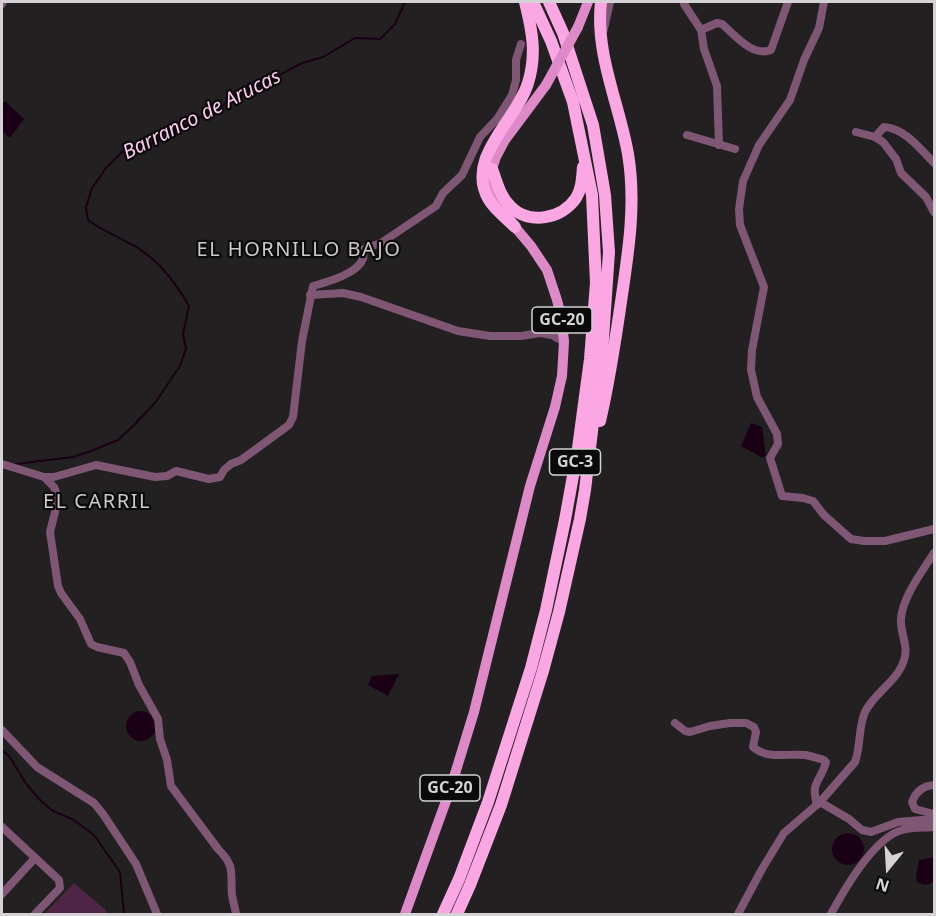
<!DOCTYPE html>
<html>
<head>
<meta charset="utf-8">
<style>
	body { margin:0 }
	#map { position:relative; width:936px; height:916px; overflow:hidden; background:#232022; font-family:"Noto Sans",sans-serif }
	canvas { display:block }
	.frame { position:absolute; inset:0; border:3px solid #d4d2d4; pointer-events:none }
	.north { position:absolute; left:858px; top:838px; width:60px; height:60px; -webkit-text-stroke:4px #0b0a0b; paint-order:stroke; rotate:198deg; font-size:16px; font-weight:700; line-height:24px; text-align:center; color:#d4d2d4 }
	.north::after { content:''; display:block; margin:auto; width:21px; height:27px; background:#d4d2d4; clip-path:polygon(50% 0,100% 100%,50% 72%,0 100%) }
</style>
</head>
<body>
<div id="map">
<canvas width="936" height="916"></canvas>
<div class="frame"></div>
<div class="north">N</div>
</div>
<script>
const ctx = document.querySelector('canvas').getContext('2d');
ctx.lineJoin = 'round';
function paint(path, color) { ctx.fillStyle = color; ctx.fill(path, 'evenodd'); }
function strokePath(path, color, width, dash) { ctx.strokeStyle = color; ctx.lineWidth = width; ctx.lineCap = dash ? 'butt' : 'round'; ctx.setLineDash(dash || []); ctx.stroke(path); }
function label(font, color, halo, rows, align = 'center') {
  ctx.font = font + ' "Noto Sans",sans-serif'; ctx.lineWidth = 4.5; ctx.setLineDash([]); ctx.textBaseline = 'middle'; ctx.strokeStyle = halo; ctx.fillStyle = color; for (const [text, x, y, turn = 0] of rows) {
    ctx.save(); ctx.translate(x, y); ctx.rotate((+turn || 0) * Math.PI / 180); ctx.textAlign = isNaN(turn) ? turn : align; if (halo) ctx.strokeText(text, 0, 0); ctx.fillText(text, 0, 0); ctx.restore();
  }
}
const green = new Path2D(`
	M 74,883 L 106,910 L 106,914 L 44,914 Z`);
const water = new Path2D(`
	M 5,101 L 24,119 L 10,138 L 2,131 L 2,104 Z
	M 751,423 L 762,427 L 766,455 L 764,457 L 761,457 L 741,446 Z
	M 399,674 L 388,696 L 368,685 L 372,676 Z
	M126 726a15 15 0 1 1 30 0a15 15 0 1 1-30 0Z
	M832 849a16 16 0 1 1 32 0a16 16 0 1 1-32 0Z
	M 934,857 L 934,882 C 928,885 923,886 917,882 L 916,877 L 919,860 Z`);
const stream = new Path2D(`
	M 16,464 L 73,457 L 91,451 L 118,440 L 134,425 L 155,403 L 180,366 L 186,349 L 183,334 L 189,306 C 175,281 155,256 129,243 C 115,235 101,230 88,220 L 86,207 L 92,188 L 106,168 L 123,151 L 143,148 L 302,63 L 323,57 L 355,38 L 380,39 L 395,24 L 405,2
	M 2,750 L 9,756 L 27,785 L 41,801 L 53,811 L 74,820 L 94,835 L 120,872 L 124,914`);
const minor = new Path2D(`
	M 685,2 L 684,4 L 701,30 L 704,49 L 717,86 L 719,145
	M 824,2 L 819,28 L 804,60 L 790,100 L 759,145 L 743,181 L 739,209 L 740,225 L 764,287 L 752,350 L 751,370 L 757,397 L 777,434 L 778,444 L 770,458 L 782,496 L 803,498 L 813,501 L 824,515 L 851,539 L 864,541 L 885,541 L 934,529
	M 2,4 L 3,2
	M 604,29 L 610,2
	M 701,30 L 717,23 L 722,24 C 736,36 752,57 771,50 L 788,2
	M 856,132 L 875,137 L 883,142 L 896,159 L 901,173 L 926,197 L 934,212
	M 687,135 L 735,149
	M 875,137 L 884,127 C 905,128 921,150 934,163
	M 310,295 L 343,293 L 361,297 L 458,331 L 490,336 L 521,336 L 540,333 L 550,329 L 562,320
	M 540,333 L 552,335 L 564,342
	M 2,464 L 44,477 L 54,487 L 57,495 L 57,504 L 50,532 L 58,586 L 61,593 L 80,619 L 91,644 L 97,647 L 124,653 L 130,662 L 139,685 L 158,719 L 160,739 L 167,760 L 171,786 L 218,849 C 236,867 230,872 232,895 C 233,901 235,908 236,914
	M 44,477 L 54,477 L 96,465 L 155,477 L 167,476 L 176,471 L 209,479 L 220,477 L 224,470 L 231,464 L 241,460 L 289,425 L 293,417 L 302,341 L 313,286 C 327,282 357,274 363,259 C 364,256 363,252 364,249 L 381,243 L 436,206 L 443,193 L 462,175 L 480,137 L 497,119 L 512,95 L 516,80 L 516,60 L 521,44
	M 675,723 L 685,731 L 690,732 L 710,726 L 730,723 L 746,723 L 754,727 L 756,732 L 753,747 C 768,760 787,753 805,755 C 811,756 817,758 824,760 L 826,762 C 821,782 810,781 817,805
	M 2,730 L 37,767 L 94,803 L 103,814 L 136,864 L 157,914
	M 934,785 C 923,786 916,791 912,802 L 915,809 L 934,814
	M 820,802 L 849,819 L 862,830 L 871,832 L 898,822 L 934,819
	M 2,827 L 59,880 L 60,888 L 35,914
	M 2,894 L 35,858
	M 738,914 L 762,869 L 784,833 L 820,802 L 855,762 C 861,746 858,728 865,712 C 874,693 898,681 904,660 C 909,646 900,634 901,619 C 902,598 923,570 934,553
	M 831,914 C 844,890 874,838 902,830 C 912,827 924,828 934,827`);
const major = new Path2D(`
	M 578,27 L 588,2
	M 405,914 L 450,790 L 474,712 L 530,486 L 555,407 L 562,376 L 564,342 L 562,320 L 557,300 L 547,270 L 531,246 L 515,227 L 501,206 L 493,189 L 492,169 L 496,157 L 505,140 L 546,85`);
const highway = new Path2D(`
	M 492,169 C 497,182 500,197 511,207 C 529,225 562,219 576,198 C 582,188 582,178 583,167
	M 515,227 C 506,218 495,210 489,200 C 464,158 517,120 528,83 C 537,54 532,30 525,2
	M 600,421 C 610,379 616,337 622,295 C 629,248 636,201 628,154 C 619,103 595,54 601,2
	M 443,914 L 459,879 L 488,802 L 531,668 L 546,610 L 565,520 L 578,448 L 590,359 L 596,283 L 592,195 L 573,102 L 551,41 L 533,2
	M 457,914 L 470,885 L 501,805 L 543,671 L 559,612 L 580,519 L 585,490 L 603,339 L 609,252 L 605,195 L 593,125 L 563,33 L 549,2`);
const majorBridge = new Path2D(`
	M 546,85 L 578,27`);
const shields = [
	[562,320,60],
	[575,462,51],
	[450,788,60]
];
const shieldNames = [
	["GC-20",562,320],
	["GC-3",575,462],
	["GC-20",450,788]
];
const waterNames = [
	["Barranco de Arucas",202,115,-27]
];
const neighbourhoodNames = [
	["EL HORNILLO BAJO",299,250],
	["EL CARRIL",97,502]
];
paint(green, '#4e2544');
paint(water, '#1a0014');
strokePath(stream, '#1a0014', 2);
strokePath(minor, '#7f5674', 8);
strokePath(major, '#df8ac8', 10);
strokePath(highway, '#faa7e3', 12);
strokePath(majorBridge, '#df8ac8', 10);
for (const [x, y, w] of shields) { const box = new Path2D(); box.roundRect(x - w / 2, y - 13, w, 26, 4.5); ctx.fillStyle = '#0b0a0b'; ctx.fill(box); strokePath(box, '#d4d2d4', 1.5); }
label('bold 16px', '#d4d2d4', null, shieldNames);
label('italic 20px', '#fecbef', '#0b0a0b', waterNames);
ctx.letterSpacing = '1.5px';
label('20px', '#cdc9cb', '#0b0a0b', neighbourhoodNames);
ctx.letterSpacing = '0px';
</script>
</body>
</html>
